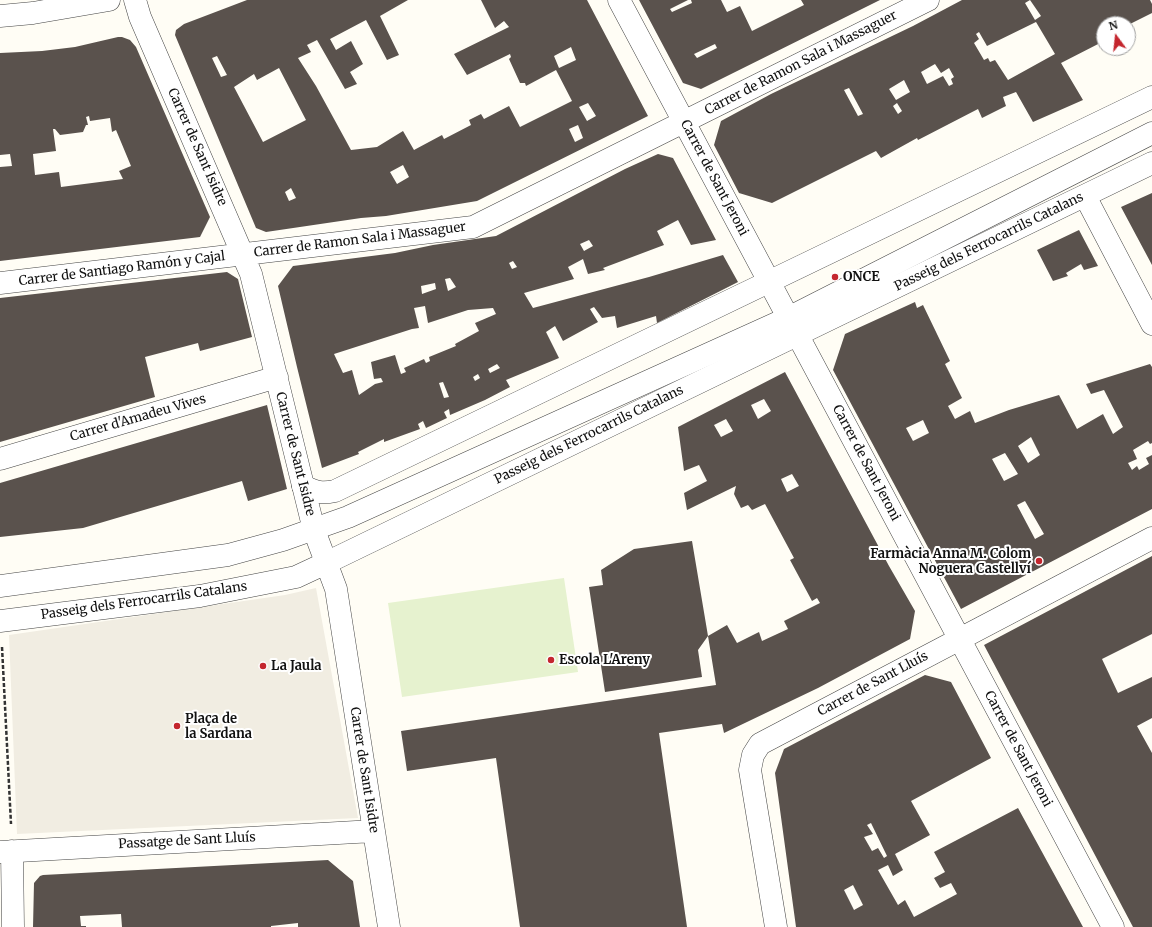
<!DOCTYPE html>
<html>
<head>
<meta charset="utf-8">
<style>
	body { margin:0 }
	#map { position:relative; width:1152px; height:927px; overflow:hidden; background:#fffdf5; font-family:Merriweather,serif }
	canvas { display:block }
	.north { position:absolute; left:1096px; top:16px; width:40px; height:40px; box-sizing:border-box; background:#fff; border:1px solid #a0a0a0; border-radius:50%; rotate:345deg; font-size:11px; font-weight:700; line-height:16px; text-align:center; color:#111 }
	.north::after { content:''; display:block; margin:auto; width:14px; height:18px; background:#c4262e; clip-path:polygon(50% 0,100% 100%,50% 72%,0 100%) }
</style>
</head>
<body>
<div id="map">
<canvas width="1152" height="927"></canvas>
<div class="north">N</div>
</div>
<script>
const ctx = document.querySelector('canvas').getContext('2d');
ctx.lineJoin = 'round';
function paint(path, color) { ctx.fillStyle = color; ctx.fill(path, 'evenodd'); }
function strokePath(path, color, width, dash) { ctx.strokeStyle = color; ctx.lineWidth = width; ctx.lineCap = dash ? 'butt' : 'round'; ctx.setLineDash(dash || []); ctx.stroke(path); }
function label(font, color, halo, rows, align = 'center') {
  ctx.font = font + ' Merriweather,serif'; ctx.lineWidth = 4; ctx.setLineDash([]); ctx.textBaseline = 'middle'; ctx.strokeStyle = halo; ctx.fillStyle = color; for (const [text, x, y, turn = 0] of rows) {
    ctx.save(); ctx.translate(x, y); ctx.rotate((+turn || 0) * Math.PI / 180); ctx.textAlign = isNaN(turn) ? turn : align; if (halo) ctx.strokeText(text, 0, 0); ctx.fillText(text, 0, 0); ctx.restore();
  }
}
const pitch = new Path2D(`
	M 564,578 L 578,672 L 402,697 L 388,603 Z`);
const plaza = new Path2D(`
	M 316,588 L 358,818 L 17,834 L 9,635 L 285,595 Z`);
const building = new Path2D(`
	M 247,0 L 408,0 L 380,16 L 399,55 L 387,60 L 366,20 L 330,39 L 336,50 L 351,41 L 363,64 L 350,72 L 357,84 L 345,89 L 317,40 L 307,45 L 311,52 L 298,58 L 316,86 L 351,150 L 377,147 L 403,131 L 414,150 L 442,135 L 444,139 L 471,125 L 469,120 L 481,114 L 484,119 L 509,106 L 520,127 L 572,101 L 556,70 L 526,86 L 525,83 L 520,83 L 509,59 L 511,57 L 510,54 L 467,75 L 454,54 L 509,27 L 504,21 L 495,28 L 481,0 L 587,0 L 648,116 L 477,201 L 386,216 L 361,218 L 266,232 L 256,228 L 175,35 L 176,30 L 184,24 ZM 571,47 L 576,60 L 559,68 L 554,56 ZM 217,56 L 227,75 L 221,77 L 212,58 ZM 279,68 L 306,120 L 263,142 L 234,87 L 254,74 L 257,80 ZM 588,103 L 596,116 L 587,121 L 579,107 ZM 578,125 L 583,138 L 575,142 L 569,129 ZM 403,165 L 409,177 L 397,184 L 390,172 ZM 291,188 L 296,198 L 289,201 L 285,192 Z
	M 639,0 L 688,0 L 670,9 L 672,12 L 692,3 L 691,0 L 721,0 L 727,12 L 740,6 L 752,31 L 804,5 L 801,0 L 880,0 L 701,89 L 683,83 ZM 715,44 L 717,48 L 697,58 L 694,54 Z
	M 962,0 L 1150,0 L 1152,4 L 1152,13 L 1128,25 L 1104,24 L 1104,41 L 1061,63 L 1083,100 L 1033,122 L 1016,92 L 1003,97 L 1006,106 L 982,118 L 978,109 L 918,140 L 917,138 L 881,158 L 876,151 L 772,203 L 739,193 L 714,145 L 721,121 L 771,94 L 913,26 ZM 1030,0 L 1041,16 L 1035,20 L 1025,3 ZM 1036,22 L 1055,54 L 1008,80 L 995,60 L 990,62 L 988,58 L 984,60 L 974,43 L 979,39 L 976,34 L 979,32 L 987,46 ZM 935,64 L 941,73 L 949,68 L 954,77 L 951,79 L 953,84 L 949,86 L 943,76 L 927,84 L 921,72 ZM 904,80 L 910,92 L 896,100 L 889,89 ZM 849,88 L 863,114 L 858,116 L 844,90 ZM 897,103 L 902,111 L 898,114 L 893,106 Z
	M 118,37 L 122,37 L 130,40 L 136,47 L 210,217 L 200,237 L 0,261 L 0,167 L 12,166 L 10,154 L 0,155 L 0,53 L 42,51 L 75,47 ZM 89,116 L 90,121 L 110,118 L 112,132 L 116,130 L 131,166 L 119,171 L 123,179 L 61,187 L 59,172 L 35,175 L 33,154 L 56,151 L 53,129 L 55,129 L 60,135 L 83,132 L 86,125 L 88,125 L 86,117 Z
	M 658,154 L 673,158 L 716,240 L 691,245 L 678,220 L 657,231 L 664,245 L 603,268 L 605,270 L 588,274 L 583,259 L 568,267 L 574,279 L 524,293 L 533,308 L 649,277 L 723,255 L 738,282 L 657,323 L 656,316 L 617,328 L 615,316 L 602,318 L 594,307 L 590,309 L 598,322 L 563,341 L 555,326 L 546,332 L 559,358 L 506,380 L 510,387 L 485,400 L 450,415 L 449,409 L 444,412 L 447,418 L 426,428 L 423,421 L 418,424 L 420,429 L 384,442 L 384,439 L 358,452 L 359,454 L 322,468 L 297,367 L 278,286 L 293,266 L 395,253 L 433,245 L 496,236 L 625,169 ZM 589,240 L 593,246 L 584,251 L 580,244 ZM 513,261 L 517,267 L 512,269 L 509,263 ZM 450,278 L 456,287 L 448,291 L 445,279 ZM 435,283 L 436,289 L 422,294 L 421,286 ZM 425,306 L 428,323 L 468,310 L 493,308 L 496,314 L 475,323 L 479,331 L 455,344 L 456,346 L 429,357 L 430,361 L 426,363 L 424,359 L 404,368 L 406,372 L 401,374 L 395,355 L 371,362 L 374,379 L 381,378 L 383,382 L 375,384 L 359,395 L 352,370 L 343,373 L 334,354 L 412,329 L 419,328 L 414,308 ZM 497,364 L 500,368 L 490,373 L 488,369 ZM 478,374 L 480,378 L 475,381 L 473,377 ZM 443,382 L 449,397 L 444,398 L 439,383 Z
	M 1152,193 L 1152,265 L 1121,207 Z
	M 1079,230 L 1098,266 L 1084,270 L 1081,264 L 1066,273 L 1068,276 L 1053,281 L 1037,250 Z
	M 227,272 L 238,279 L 252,337 L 200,351 L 198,343 L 145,357 L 155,397 L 0,442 L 0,298 Z
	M 915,302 L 917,308 L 923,305 L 950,361 L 945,364 L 962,398 L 948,406 L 955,419 L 970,411 L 975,423 L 1009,410 L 1059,395 L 1077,429 L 1103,414 L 1113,434 L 1123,427 L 1104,390 L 1091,394 L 1086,384 L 1150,364 L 1152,367 L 1152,443 L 1150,444 L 1148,441 L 1133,450 L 1137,459 L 1128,463 L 1132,470 L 1137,466 L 1139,470 L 1149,464 L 1146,458 L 1152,455 L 1152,509 L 961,609 L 833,370 L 845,334 ZM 923,420 L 929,433 L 913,441 L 906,428 ZM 1031,437 L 1040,455 L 1028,463 L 1018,446 ZM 1005,453 L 1018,474 L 1004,481 L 992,459 ZM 1025,501 L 1044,534 L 1035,539 L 1017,505 Z
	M 785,372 L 889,566 L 915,611 L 910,639 L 818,688 L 724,733 L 722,724 L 659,733 L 687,927 L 520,927 L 496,758 L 407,771 L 401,731 L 716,685 L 708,636 L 727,625 L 737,643 L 759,632 L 762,641 L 788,629 L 784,621 L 820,603 L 817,598 L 812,601 L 790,560 L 794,558 L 765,504 L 752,510 L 748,505 L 741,508 L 734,494 L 736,486 L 687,510 L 684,493 L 707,481 L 699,465 L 684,471 L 678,427 ZM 764,399 L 771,411 L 758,419 L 751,405 ZM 726,419 L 733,431 L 721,437 L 714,425 ZM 792,474 L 799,486 L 787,492 L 781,479 Z
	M 267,405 L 287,489 L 248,501 L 242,481 L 83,528 L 0,537 L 0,483 Z
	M 692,541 L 708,636 L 698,650 L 702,677 L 605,692 L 589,587 L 603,585 L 601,570 L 634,549 Z
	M 1152,556 L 1152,634 L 1102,659 L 1118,693 L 1152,677 L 1152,718 L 1137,726 L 1152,753 L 1152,927 L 1133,927 L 984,645 Z
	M 925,675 L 951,682 L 991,758 L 911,801 L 930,835 L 895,854 L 903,870 L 893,876 L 888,865 L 878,870 L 898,905 L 905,900 L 914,917 L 957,894 L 951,883 L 940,888 L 934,878 L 945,872 L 934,852 L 1018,808 L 1083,927 L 796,927 L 775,773 L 784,749 ZM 871,823 L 887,856 L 884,858 L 878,848 L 872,851 L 864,837 L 873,834 L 867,825 ZM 853,885 L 863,905 L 854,910 L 844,890 Z
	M 328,860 L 353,881 L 360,927 L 298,927 L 298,923 L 271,926 L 271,927 L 122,927 L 121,914 L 80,916 L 81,926 L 86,926 L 86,927 L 33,927 L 34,883 L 40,876 L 43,875 Z`);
const path = new Path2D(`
	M 2,647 L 11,824`);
const pedestrian = new Path2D(`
	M 0,586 L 228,555 L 283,540 L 348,517 L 788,318 L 1152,133`);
const minor = new Path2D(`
	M 135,0 L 140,17 L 251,274 L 314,530 L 336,589 L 389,927
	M 619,0 L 1113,927
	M 1085,196 L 1152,324
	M 0,283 L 473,227 L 928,0
	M 0,459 L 277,377
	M 0,621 L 200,596 L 296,577 L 326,563
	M 12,851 L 13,927
	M 0,852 L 374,831
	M 776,927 L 750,770 L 753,755 L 760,744 L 1152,538`);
const tertiary = new Path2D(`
	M 0,16 L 33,13 L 109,0
	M 303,486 C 316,492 321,494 335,491 L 1152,97
	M 326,563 L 1152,163`);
const markers = [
	[835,277,4,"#c4262e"],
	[1039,561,4,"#c4262e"],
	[551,660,4,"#c4262e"],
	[263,666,4,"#c4262e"],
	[177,726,4,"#c4262e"]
];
const streetNames = [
	["Carrer de Ramon Sala i Massaguer",801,63,-27],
	["Carrer de Sant Isidre",197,147,66],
	["Carrer de Sant Jeroni",714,178,62],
	["Carrer de Ramon Sala i Massaguer",360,240,-7],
	["Passeig dels Ferrocarrils Catalans",989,242,-26],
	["Carrer de Santiago Ramón y Cajal",122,269,-7],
	["Carrer d'Amadeu Vives",138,418,-16],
	["Passeig dels Ferrocarrils Catalans",589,435,-26],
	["Carrer de Sant Isidre",295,454,76],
	["Carrer de Sant Jeroni",866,463,62],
	["Passeig dels Ferrocarrils Catalans",144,601,-8],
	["Carrer de Sant Lluís",873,684,-28],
	["Carrer de Sant Jeroni",1018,749,62],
	["Carrer de Sant Isidre",364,770,81],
	["Passatge de Sant Lluís",187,841,-3]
];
const poiNames = [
	["ONCE",843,277],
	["Farmàcia Anna M. Colom",1031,554,"right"],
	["Noguera Castellví",1031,569,"right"],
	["Escola L'Areny",559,660],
	["La Jaula",271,666],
	["Plaça de",185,719],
	["la Sardana",185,734]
];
paint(pitch, '#e6f2cf');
paint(plaza, '#f1ede2');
paint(building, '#5a524d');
strokePath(pedestrian, '#444', 23);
strokePath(minor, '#444', 23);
strokePath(tertiary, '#444', 23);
strokePath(path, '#333', 2.5, [4, 2]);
strokePath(pedestrian, '#fff', 22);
strokePath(minor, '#fff', 22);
strokePath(tertiary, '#fff', 22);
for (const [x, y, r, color] of markers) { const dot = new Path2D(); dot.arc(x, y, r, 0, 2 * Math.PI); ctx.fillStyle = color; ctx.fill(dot); strokePath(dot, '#fff', 1.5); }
label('13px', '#111', '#fff', streetNames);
label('bold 13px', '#111', '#fff', poiNames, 'left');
</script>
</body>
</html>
